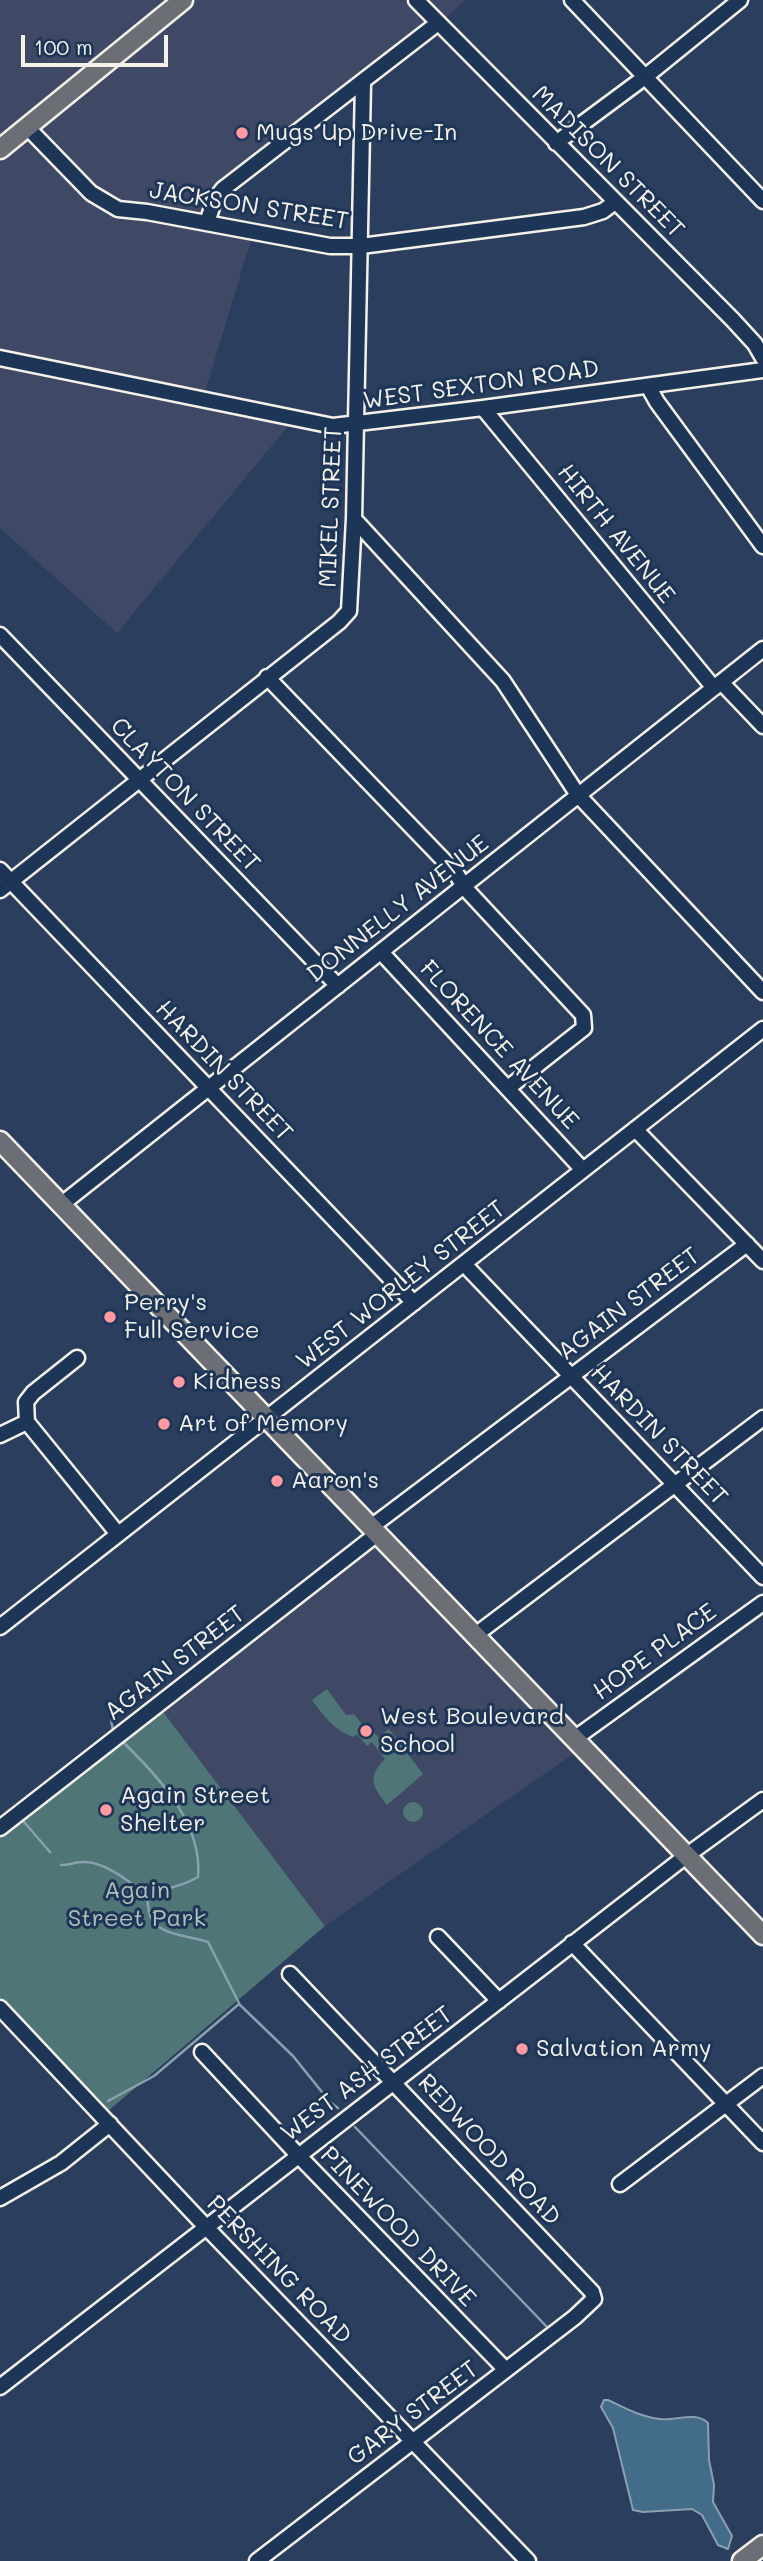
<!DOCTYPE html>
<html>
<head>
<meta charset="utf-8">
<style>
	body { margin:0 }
	#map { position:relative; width:763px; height:2561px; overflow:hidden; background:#2c3e5e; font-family:Mali,sans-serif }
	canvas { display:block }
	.scale { position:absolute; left:21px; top:35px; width:147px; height:32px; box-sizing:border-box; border:4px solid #f4f1e8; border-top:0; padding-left:9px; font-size:21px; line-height:24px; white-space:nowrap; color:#f4f1e8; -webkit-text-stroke:5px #1d3557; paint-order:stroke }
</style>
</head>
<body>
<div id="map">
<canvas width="763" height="2561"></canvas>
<div class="scale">100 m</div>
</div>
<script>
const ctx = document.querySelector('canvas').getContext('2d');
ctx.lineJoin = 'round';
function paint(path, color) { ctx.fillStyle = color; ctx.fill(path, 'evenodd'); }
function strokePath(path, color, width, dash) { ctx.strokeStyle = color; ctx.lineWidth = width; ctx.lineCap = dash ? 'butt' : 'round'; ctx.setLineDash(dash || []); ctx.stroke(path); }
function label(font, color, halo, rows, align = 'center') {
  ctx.font = font + ' Mali,sans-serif'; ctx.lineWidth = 6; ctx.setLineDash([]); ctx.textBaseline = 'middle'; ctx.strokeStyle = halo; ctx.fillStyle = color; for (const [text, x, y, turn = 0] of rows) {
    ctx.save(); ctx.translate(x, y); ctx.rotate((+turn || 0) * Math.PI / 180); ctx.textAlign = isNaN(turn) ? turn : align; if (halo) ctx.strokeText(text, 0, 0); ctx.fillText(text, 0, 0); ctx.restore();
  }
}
const built = new Path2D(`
	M 0,0 L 465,0 L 445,19 L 223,190 L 208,223 L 254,230 L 203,398 L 293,420 L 117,633 L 0,528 Z
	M 374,1545 L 576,1752 L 325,1926 L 161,1709 Z`);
const green = new Path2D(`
	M 327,1689 L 346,1715 L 354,1714 L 362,1724 L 367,1724 L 378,1737 L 389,1729 L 423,1774 L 387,1805 C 372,1786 367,1777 385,1759 L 372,1742 L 367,1746 L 357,1734 L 353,1737 C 335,1731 323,1715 312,1700 Z
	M 161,1709 L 325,1926 L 108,2111 L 0,1999 L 0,1835 Z
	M403 1812a10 10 0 1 1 20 0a10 10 0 1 1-20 0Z`);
const water = new Path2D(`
	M 604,2400 L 608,2400 C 625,2408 641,2417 660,2419 C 675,2421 696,2411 708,2423 L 709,2460 L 714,2485 L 713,2502 L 732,2536 L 728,2549 L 718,2545 L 702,2515 L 692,2509 L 643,2512 L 633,2510 L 613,2428 L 601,2407 Z`);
const stream = new Path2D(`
	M 111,1720 L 113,1730
	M 121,1740 C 157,1775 203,1823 198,1877 C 182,1887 164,1888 147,1896
	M 24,1822 L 50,1852
	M 61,1865 C 69,1865 76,1862 83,1862 C 104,1861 132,1883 147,1896 C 148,1902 148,1912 151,1918 C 160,1936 192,1936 208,1942 L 239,2003
	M 108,2101 L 154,2076 L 239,2004 L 293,2056 L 330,2102 L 338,2108
	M 355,2127 L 548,2328`);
const minor = new Path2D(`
	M 416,0 L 733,320 L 755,344 L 763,358
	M 572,0 L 763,201
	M 27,127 L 91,193 L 118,209 L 147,212 L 330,246 L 361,246 L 584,217 L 603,211 L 615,202
	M 556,143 L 645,77 L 740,0
	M 207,223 L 214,201 L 223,189 L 438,23
	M 0,358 L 333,426 L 483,408 L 763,370
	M 648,386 L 657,402 L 763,546
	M 483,408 L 714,688
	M 354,519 L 503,681 L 578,795 L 763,992
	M 0,635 L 338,986
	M 267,677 L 456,873 L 464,887 L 583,1015 L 584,1028 L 508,1088
	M 721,682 L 763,726
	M 0,870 L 414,1303
	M 0,890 L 339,622 L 349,611 L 354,519 L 363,83
	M 381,952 L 583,1170
	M 635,1129 L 763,1261
	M 62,1204 L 763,649
	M 464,1264 L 763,1577
	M 27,1422 L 118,1534
	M 0,1435 L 27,1422 L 26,1402 L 33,1393 L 77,1358
	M 371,1527 L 747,1244
	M 0,1627 L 763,1029
	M 474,1636 L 763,1418
	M 574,1739 L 763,1603
	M 0,1828 L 377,1534
	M 438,1937 L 499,2001
	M 572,1943 L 763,2143
	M 0,2008 L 207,2228 L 528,2561
	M 202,2052 L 298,2155 L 506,2370
	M 620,2184 L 763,2076
	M 0,2198 L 61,2163 L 110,2124
	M 0,2387 L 686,1856 L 763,1800
	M 257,2561 L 575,2317 L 594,2299 L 592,2292 L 290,1974`);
const major = new Path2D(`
	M 0,149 L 183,0
	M 0,1141 L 763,1935
	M 742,2561 L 763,2545`);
const markers = [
	[242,133,7,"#ff9aa2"],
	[110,1317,7,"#ff9aa2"],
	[179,1382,7,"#ff9aa2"],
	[164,1424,7,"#ff9aa2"],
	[277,1481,7,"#ff9aa2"],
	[366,1731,7,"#ff9aa2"],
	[106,1810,7,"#ff9aa2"],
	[522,2049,7,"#ff9aa2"]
];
const poiNames = [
	["Mugs Up Drive-In",256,133],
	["Perry's",124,1303],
	["Full Service",124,1331],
	["Kidness",193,1382],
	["Art of Memory",178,1424],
	["Aaron's",291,1481],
	["West Boulevard",380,1717],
	["School",380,1745],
	["Again Street",120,1796],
	["Shelter",120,1824],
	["Salvation Army",536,2049]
];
const streetNames = [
	["MADISON STREET",608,162,45],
	["JACKSON STREET",249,206,9],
	["WEST SEXTON ROAD",481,385,-8],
	["MIKEL STREET",331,507,-88],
	["HIRTH AVENUE",616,534,51],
	["CLAYTON STREET",185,795,46],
	["DONNELLY AVENUE",398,909,-38],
	["FLORENCE AVENUE",499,1045,47],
	["HARDIN STREET",224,1071,46],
	["WEST WORLEY STREET",401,1285,-38],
	["AGAIN STREET",629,1304,-37],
	["HARDIN STREET",659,1435,46],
	["HOPE PLACE",655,1652,-36],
	["AGAIN STREET",175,1663,-38],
	["WEST ASH STREET",367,2074,-37],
	["REDWOOD ROAD",489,2150,47],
	["PINEWOOD DRIVE",398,2227,46],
	["PERSHING ROAD",279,2270,46],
	["GARY STREET",413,2413,-37]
];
const parkNames = [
	["Again",137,1891],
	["Street Park",137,1919]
];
paint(built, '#3f4966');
paint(green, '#507577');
paint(water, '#426c89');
strokePath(water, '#89a1af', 2);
strokePath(stream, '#89a1af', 2.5);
strokePath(minor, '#f4f1e8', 19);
strokePath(major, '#f4f1e8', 23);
strokePath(minor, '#1d3557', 14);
strokePath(major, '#6b6f75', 18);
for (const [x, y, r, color] of markers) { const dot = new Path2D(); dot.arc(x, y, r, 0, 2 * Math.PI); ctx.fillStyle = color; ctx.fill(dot); strokePath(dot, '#1d3557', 2.5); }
label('24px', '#f4f1e8', '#1d3557', poiNames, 'left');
label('24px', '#f4f1e8', '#1d3557', streetNames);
label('24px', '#b2bfbb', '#1d3557', parkNames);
</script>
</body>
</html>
